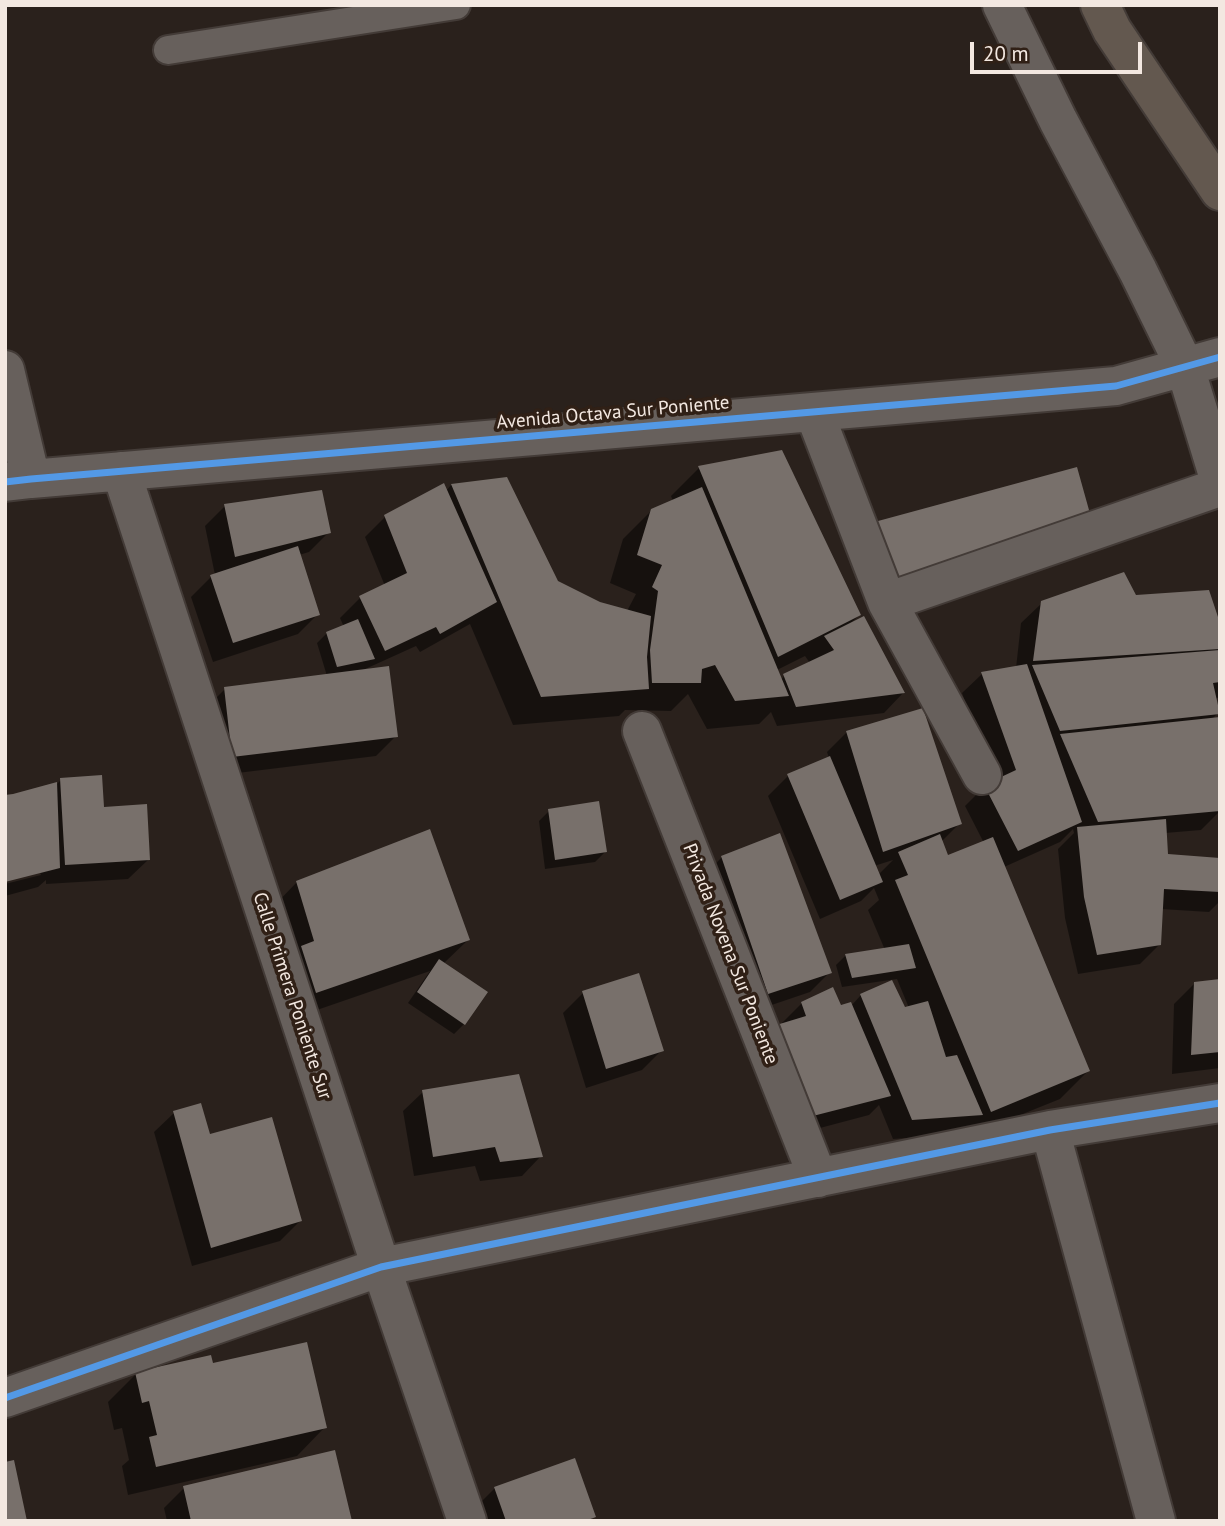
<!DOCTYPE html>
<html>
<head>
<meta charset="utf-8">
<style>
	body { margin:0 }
	#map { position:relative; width:1225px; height:1526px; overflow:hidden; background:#2a211c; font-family:"PT Sans",sans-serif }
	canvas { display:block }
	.frame { position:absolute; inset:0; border:7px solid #f3e8e1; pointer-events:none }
	.scale { position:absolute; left:970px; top:42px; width:172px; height:32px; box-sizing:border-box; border:4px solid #f3e8e1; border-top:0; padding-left:9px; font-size:21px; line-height:24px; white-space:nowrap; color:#f3e8e1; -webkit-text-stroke:5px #302016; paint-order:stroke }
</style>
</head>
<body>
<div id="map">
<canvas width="1225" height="1526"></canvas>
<div class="frame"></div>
<div class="scale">20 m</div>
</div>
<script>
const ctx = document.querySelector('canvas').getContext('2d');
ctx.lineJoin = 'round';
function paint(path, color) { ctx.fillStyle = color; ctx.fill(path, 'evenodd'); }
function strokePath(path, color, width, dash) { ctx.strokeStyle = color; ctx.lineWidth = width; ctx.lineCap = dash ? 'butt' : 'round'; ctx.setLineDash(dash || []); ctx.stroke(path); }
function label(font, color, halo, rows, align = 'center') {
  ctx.font = font + ' "PT Sans",sans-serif'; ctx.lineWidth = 7; ctx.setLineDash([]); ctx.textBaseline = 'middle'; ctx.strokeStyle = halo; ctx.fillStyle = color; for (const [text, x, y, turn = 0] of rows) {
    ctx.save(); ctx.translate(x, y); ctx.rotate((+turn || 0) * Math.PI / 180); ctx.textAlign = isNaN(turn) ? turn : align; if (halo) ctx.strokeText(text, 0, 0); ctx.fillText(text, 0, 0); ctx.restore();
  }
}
const shadow = new Path2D(`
	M 699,468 L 859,615 L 850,624 L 903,693 L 884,713 L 777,726 L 771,712 L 759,724 L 707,729 L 688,694 L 671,711 L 625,710 L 619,716 L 513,725 L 470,624 L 420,652 L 416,646 L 363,670 L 396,736 L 376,756 L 213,776 L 205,709 L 225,689 L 327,676 L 317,643 L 327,633 L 344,627 L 340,618 L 360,598 L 385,586 L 365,537 L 385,517 L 446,491 L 451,485 L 506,479 L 556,582 L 600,603 L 627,611 L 636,594 L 610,583 L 623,539 L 652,510 L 673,501 L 671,496 ZM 805,656 L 810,663 L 784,676 L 781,680 L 777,670 Z
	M 225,506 L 329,532 L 309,552 L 299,555 L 318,614 L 298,634 L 213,662 L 191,597 L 211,577 L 215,575 L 205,526 Z
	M 1135,596 L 1220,629 L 1220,697 L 1215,699 L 1218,713 L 1211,720 L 1220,811 L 1201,830 L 1165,833 L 1167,855 L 1220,859 L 1220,901 L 1209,912 L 1161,909 L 1160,944 L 1140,964 L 1078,974 L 1065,918 L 1058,849 L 1074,833 L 1073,829 L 1060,842 L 1004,867 L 1088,1071 L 1060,1099 L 963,1138 L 961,1134 L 893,1139 L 879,1105 L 869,1115 L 786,1137 L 782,1023 L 802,1003 L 840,1007 L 851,1006 L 861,995 L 904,1009 L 909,1008 L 897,979 L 842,987 L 836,965 L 846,955 L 885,950 L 868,910 L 879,900 L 874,888 L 861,901 L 820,919 L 768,796 L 788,776 L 829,758 L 827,752 L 847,732 L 960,823 L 941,842 L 947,858 L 984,843 L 965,806 L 985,786 L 994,782 L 962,693 L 982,674 L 1016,668 L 1021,623 L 1042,603 ZM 893,860 L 878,875 L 874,866 Z
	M 61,780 L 102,809 L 148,860 L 128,879 L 46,884 L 46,880 L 38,887 L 5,896 L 5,884 L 41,875 L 14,796 L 57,784 Z
	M 549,811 L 605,852 L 595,862 L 545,869 L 539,821 Z
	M 722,857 L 830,972 L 810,992 L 748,1013 L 703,877 Z
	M 297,882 L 468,940 L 443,964 L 464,1024 L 454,1034 L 408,1003 L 430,971 L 288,1020 L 269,911 Z
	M 1220,981 L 1220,1068 L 1172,1074 L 1174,1004 L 1194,984 Z
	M 583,993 L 662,1050 L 642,1070 L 586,1088 L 563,1013 Z
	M 423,1092 L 541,1156 L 522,1176 L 480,1181 L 475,1166 L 414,1176 L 403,1111 Z
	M 174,1113 L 209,1136 L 300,1221 L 280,1241 L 192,1266 L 154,1132 Z
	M 212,1366 L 325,1427 L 297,1456 L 128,1495 L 122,1466 L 129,1460 L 122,1428 L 114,1430 L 108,1402 L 136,1374 Z
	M 184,1488 L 350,1521 L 167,1521 L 164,1508 Z
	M 495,1488 L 594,1516 L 589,1521 L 480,1521 L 475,1508 Z`);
const building = new Path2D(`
	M 782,450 L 861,615 L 778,657 L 698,466 Z
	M 1077,467 L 1094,528 L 883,586 L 867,524 Z
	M 507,477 L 558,581 L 600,602 L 651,616 L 647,657 L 649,689 L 541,697 L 451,484 Z
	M 444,483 L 497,602 L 440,634 L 436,627 L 385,651 L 359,596 L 407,573 L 384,515 Z
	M 702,487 L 789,696 L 735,701 L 715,665 L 702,669 L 701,683 L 652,683 L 650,650 L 658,591 L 652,587 L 662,565 L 637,555 L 651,509 Z
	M 322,490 L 331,533 L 235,557 L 224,504 Z
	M 298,546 L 320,615 L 233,643 L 210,575 Z
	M 1124,572 L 1136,595 L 1209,590 L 1220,623 L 1220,649 L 1033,661 L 1041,601 Z
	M 864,616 L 905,693 L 796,707 L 783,674 L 834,650 L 824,636 Z
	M 358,619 L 375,659 L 337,667 L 326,632 Z
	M 1220,650 L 1220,682 L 1213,683 L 1220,714 L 1060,731 L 1032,665 Z
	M 1027,664 L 1082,822 L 1018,851 L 984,785 L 1016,770 L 981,672 Z
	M 389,666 L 398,737 L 232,757 L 224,687 Z
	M 923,708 L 962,824 L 883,852 L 846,731 Z
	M 1220,717 L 1220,811 L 1098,822 L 1060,734 Z
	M 830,756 L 883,882 L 840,900 L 787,774 Z
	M 102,775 L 104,807 L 147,804 L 150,860 L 65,865 L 60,778 Z
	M 57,782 L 60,868 L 5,882 L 5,795 L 13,794 Z
	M 599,801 L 607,852 L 555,860 L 548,809 Z
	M 1166,819 L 1168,854 L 1220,858 L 1220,892 L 1164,889 L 1161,945 L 1097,955 L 1084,897 L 1077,827 Z
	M 430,829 L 470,940 L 316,993 L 301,946 L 314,941 L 296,881 Z
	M 780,833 L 832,973 L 768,994 L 721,856 Z
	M 940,834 L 948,855 L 993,837 L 1090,1071 L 991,1112 L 895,880 L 908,875 L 898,852 Z
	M 909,944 L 916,968 L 852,978 L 845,954 Z
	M 439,959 L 488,992 L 465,1025 L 417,992 Z
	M 639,973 L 664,1051 L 606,1069 L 582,991 Z
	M 1220,979 L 1220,1052 L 1191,1055 L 1194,982 Z
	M 892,980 L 905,1007 L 928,1001 L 946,1057 L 957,1055 L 983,1115 L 912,1120 L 860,994 Z
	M 833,987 L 841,1005 L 851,1002 L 891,1096 L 805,1118 L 773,1026 L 806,1016 L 801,1002 Z
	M 519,1074 L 543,1157 L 500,1162 L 495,1147 L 433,1157 L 422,1090 Z
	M 201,1103 L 210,1134 L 272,1117 L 302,1221 L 211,1248 L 173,1111 Z
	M 307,1342 L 327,1428 L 156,1467 L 149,1437 L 157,1435 L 149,1401 L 142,1403 L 135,1372 L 211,1355 L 213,1363 Z
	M 335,1450 L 352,1521 L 191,1521 L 183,1486 Z
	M 575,1458 L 596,1517 L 585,1521 L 506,1521 L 494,1487 Z
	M 14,1460 L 27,1521 L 5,1521 L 5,1462 Z`);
const service = new Path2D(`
	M 168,50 L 456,5`);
const minor = new Path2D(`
	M 1002,5 L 1058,120 L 1138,271 L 1185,367 L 1220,482
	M 5,370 L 31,479
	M 814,412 L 887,602 L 982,775
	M 121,471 L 381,1267 L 467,1521
	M 5,482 L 31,479 L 1116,386 L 1220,357
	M 887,602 L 1220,487
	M 642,731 L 818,1178
	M 1050,1130 L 1156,1521
	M 5,1398 L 381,1267 L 1050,1130 L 1220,1103`);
const primary = new Path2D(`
	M 1100,5 L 1112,30 L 1220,191`);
const cycleway = new Path2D(`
	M 5,482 L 31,479 L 1116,386 L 1220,357
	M 5,1398 L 381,1267 L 1050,1130 L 1220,1103`);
const streetNames = [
	["Avenida Octava Sur Poniente",613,413,-5],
	["Privada Novena Sur Poniente",730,954,69],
	["Calle Primera Poniente Sur",292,996,72]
];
paint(shadow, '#0007');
paint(building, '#78706b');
strokePath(service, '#433b37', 32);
strokePath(minor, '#433b37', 42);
strokePath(primary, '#433b37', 42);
strokePath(service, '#67605c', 28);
strokePath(minor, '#67605c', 38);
strokePath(primary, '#63584f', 38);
strokePath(cycleway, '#5399e6', 7);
label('19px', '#f3e8e1', '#302016', streetNames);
</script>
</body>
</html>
